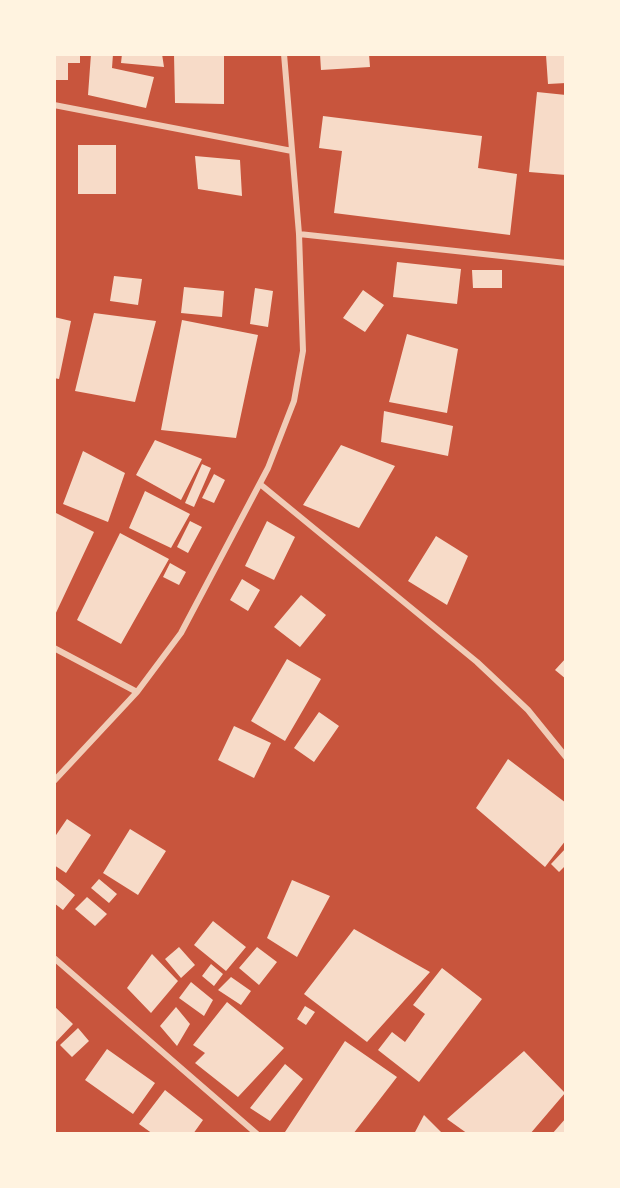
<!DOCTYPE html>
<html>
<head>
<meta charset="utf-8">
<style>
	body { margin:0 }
	#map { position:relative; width:620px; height:1188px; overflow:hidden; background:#c8553d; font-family:Jost,sans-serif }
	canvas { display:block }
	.frame { position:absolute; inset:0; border:56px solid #fff3e0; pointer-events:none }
</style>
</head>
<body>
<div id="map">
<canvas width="620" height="1188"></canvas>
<div class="frame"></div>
</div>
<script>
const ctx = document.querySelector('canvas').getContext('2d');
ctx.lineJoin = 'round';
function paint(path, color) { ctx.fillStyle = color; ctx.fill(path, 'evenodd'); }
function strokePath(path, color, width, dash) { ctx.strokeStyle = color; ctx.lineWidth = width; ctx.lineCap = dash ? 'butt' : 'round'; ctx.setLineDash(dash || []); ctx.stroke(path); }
const building = new Path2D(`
	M 54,54 L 80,54 L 80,63 L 68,63 L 68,80 L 54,80 Z
	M 91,54 L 113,54 L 112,68 L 154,77 L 146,108 L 88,95 Z
	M 122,54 L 162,54 L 164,67 L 121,63 Z
	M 174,54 L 224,54 L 224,104 L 175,103 Z
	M 320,54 L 369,54 L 370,67 L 321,70 Z
	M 566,54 L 566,83 L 548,84 L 546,55 Z
	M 537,92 L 566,95 L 566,175 L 529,172 Z
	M 323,116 L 482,136 L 478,168 L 517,174 L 510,235 L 334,213 L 342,151 L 319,148 Z
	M 78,145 L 116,145 L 116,194 L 78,194 Z
	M 195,156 L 240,160 L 242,196 L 198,189 Z
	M 397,262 L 461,269 L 457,304 L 393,297 Z
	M 472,270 L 502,270 L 502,288 L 473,288 Z
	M 114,276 L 142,279 L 138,305 L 110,301 Z
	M 184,287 L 224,291 L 222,317 L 181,313 Z
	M 255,288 L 273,291 L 268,327 L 250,324 Z
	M 363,290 L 384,305 L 365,332 L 343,318 Z
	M 94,313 L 156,321 L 135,402 L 75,391 Z
	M 54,317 L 71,321 L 59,379 L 54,378 Z
	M 182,320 L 258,335 L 236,438 L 161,430 Z
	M 407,334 L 458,349 L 447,413 L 389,402 Z
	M 384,411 L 453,426 L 448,456 L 381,442 Z
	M 155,440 L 202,459 L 181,500 L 136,475 Z
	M 341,445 L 395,466 L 359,528 L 303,505 Z
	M 83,451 L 125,473 L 108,522 L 63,504 Z
	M 202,464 L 211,468 L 194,507 L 185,503 Z
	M 214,474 L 225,480 L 214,503 L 202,498 Z
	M 145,491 L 190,514 L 171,548 L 129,528 Z
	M 54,512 L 94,532 L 54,617 Z
	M 190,521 L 202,527 L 188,553 L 177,547 Z
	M 267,521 L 295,537 L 274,580 L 245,566 Z
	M 120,533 L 169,559 L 121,644 L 77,620 Z
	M 436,536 L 468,556 L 447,605 L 408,581 Z
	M 170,563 L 186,572 L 179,585 L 163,577 Z
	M 242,579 L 260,590 L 248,611 L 230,600 Z
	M 301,595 L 326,615 L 300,647 L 274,627 Z
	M 566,658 L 566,679 L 555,670 Z
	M 287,659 L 321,679 L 285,741 L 251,721 Z
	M 319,712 L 339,726 L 314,762 L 294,748 Z
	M 234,726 L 271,743 L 254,778 L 218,760 Z
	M 508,759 L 566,803 L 566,840 L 545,867 L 476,808 Z
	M 67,819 L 91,835 L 66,873 L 54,865 L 54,838 Z
	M 130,829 L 166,851 L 138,895 L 103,873 Z
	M 566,848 L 566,865 L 559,872 L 551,864 Z
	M 54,878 L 75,895 L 63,910 L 54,903 Z
	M 99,879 L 117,894 L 109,903 L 91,888 Z
	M 292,880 L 330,896 L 297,957 L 267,938 Z
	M 87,897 L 107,914 L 95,926 L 75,909 Z
	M 213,921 L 246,947 L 226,971 L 194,945 Z
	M 354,929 L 430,972 L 367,1042 L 304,994 Z
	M 179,947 L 195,965 L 181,978 L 165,959 Z
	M 257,947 L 277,962 L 259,985 L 239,968 Z
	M 152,954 L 178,981 L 151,1013 L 127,988 Z
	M 211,964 L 223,974 L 214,986 L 202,976 Z
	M 442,968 L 482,999 L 419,1082 L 378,1050 L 392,1032 L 405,1042 L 425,1014 L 413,1005 Z
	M 231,977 L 251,991 L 241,1005 L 218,990 Z
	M 191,982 L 213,1000 L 204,1016 L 179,998 Z
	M 227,1002 L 284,1048 L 238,1097 L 195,1063 L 205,1053 L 193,1045 Z
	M 54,1006 L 73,1024 L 54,1044 Z
	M 305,1006 L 315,1012 L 306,1025 L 297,1019 Z
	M 176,1007 L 190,1024 L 177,1046 L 160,1026 Z
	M 78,1028 L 89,1041 L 72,1057 L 60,1045 Z
	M 345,1041 L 397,1077 L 353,1134 L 288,1134 L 285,1132 Z
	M 107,1049 L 155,1083 L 133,1114 L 85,1080 Z
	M 524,1051 L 565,1093 L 530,1134 L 468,1134 L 447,1119 Z
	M 285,1064 L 303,1079 L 270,1121 L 250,1108 Z
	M 165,1090 L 203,1120 L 193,1134 L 153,1134 L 139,1124 Z
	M 424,1115 L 443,1134 L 414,1134 Z
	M 566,1118 L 566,1134 L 552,1134 Z`);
const minor = new Path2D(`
	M 54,105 L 292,151
	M 299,234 L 566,263
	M 260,484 L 477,662 L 528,710 L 566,757
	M 54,648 L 137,692
	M 54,781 L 137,692 L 181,633 L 268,468 L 294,401 L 303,351 L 299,234 L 284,54
	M 54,958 L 257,1134`);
paint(building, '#f7dbc8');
strokePath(minor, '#f1ccb7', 6);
</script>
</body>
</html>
